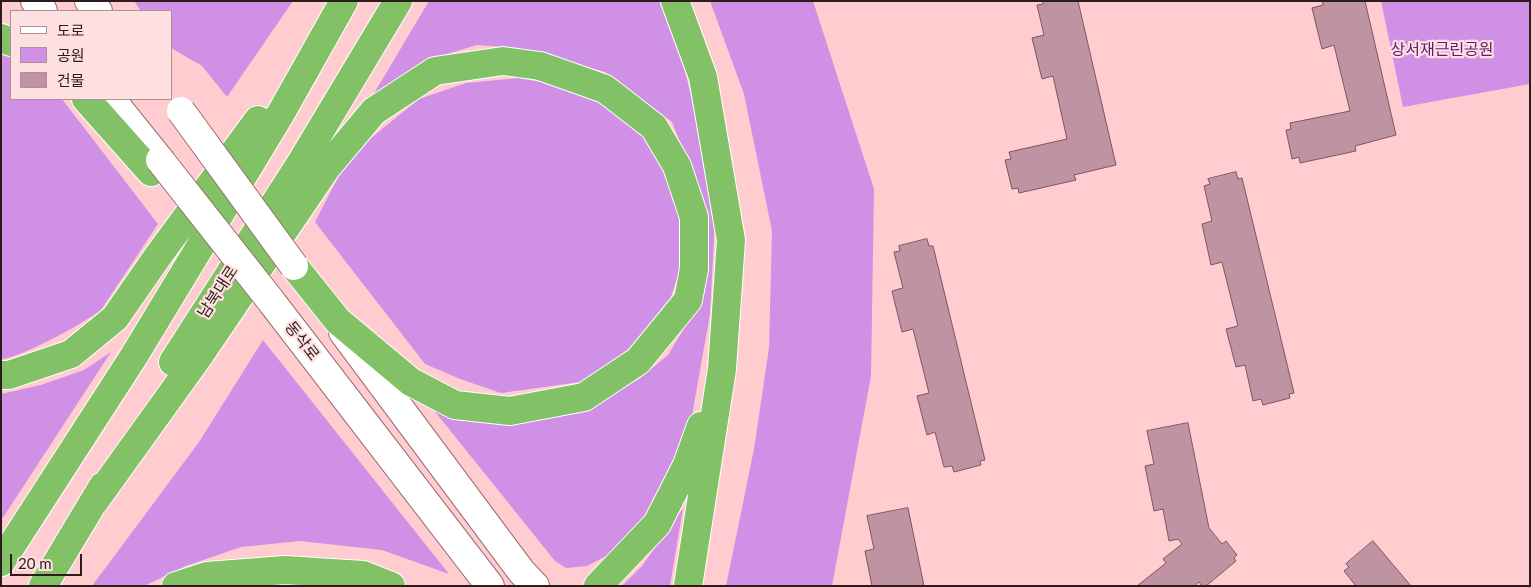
<!DOCTYPE html>
<html>
<head>
<meta charset="utf-8">
<style>
	body { margin:0 }
	#map { position:relative; width:1531px; height:587px; overflow:hidden; background:#ffcdcf; font-family:Lato,"Noto Sans KR",sans-serif }
	canvas { display:block }
	.frame { position:absolute; inset:0; border:2px solid #2d1c1d; pointer-events:none }
	.legend { position:absolute; left:10px; top:10px; width:162px; height:90px; box-sizing:border-box; background:#ffe0e1; border:1px solid #ab9293; margin:0; padding:6px 9px; list-style:none; font-size:15px; color:#2d1c1d }
	.legend li { display:flex; align-items:center; gap:10px; height:25px }
	.legend b { width:25px; border:1px solid #ab9293 }
	.scale { position:absolute; left:10px; top:554px; width:72px; height:22px; box-sizing:border-box; border:2px solid #2d1c1d; border-top:0; padding-left:6px; font-size:15px; line-height:18px; white-space:nowrap; color:#2d1c1d; -webkit-text-stroke:4px #ffe0e1; paint-order:stroke }
</style>
</head>
<body>
<div id="map">
<canvas width="1531" height="587"></canvas>
<div class="frame"></div>
<ul class="legend">
<li><b style="height:6px;background:#fff"></b>도로</li>
<li><b style="height:14px;background:#cf90e6"></b>공원</li>
<li><b style="height:14px;background:#bf93a2"></b>건물</li>
</ul>
<div class="scale">20 m</div>
</div>
<script>
const ctx = document.querySelector('canvas').getContext('2d');
ctx.lineJoin = 'round';
function paint(path, color) { ctx.fillStyle = color; ctx.fill(path, 'evenodd'); }
function strokePath(path, color, width, dash) { ctx.strokeStyle = color; ctx.lineWidth = width; ctx.lineCap = dash ? 'butt' : 'round'; ctx.setLineDash(dash || []); ctx.stroke(path); }
function label(font, color, halo, rows, align = 'center') {
  ctx.font = font + ' Lato,"Noto Sans KR",sans-serif'; ctx.lineWidth = 4.5; ctx.setLineDash([]); ctx.textBaseline = 'middle'; ctx.strokeStyle = halo; ctx.fillStyle = color; for (const [text, x, y, turn = 0] of rows) {
    ctx.save(); ctx.translate(x, y); ctx.rotate((+turn || 0) * Math.PI / 180); ctx.textAlign = isNaN(turn) ? turn : align; if (halo) ctx.strokeText(text, 0, 0); ctx.fillText(text, 0, 0); ctx.restore();
  }
}
const green = new Path2D(`
	M 134,1 L 293,1 L 227,97 L 202,66 L 171,48 L 171,11 L 141,11 Z
	M 429,1 L 661,1 L 685,71 L 696,116 L 703,163 L 715,220 L 710,314 L 688,438 L 656,504 L 616,551 L 587,566 L 566,568 L 555,561 L 424,398 L 605,399 L 639,379 L 668,355 L 698,305 L 707,258 L 704,202 L 672,122 L 605,72 L 518,48 L 477,45 L 424,61 L 373,95 Z
	M 710,1 L 813,1 L 874,189 L 871,376 L 832,586 L 726,586 L 754,449 L 769,348 L 772,231 L 744,94 Z
	M 1381,1 L 1530,1 L 1530,84 L 1403,107 Z
	M 1,50 L 11,52 L 11,99 L 62,99 L 158,224 L 101,310 C 84,323 21,358 1,359 Z
	M 519,78 L 580,89 L 638,130 L 666,165 L 681,205 L 681,266 L 668,306 L 631,347 L 587,381 L 501,393 L 460,379 L 425,364 L 315,222 L 349,156 L 419,99 L 466,83 Z
	M 263,340 L 449,574 L 382,550 L 300,541 L 241,547 L 186,566 L 144,586 L 92,586 L 199,442 Z
	M 111,352 L 6,513 L 1,520 L 1,394 L 41,385 L 84,370 Z
	M 683,508 L 670,586 L 622,586 L 642,566 Z`);
const building = new Path2D(`
	M 1043,1 L 1078,1 L 1116,165 L 1074,175 L 1076,180 L 1019,193 L 1018,188 L 1012,189 L 1005,160 L 1011,159 L 1009,152 L 1067,139 L 1053,76 L 1042,79 L 1032,38 L 1044,35 L 1037,5 L 1043,4 Z
	M 1322,1 L 1365,1 L 1396,135 L 1355,146 L 1356,151 L 1300,163 L 1299,157 L 1292,159 L 1286,130 L 1291,129 L 1290,123 L 1350,111 L 1334,45 L 1322,49 L 1312,8 L 1323,5 Z
	M 1236,172 L 1238,179 L 1242,178 L 1294,393 L 1289,394 L 1290,398 L 1263,405 L 1261,399 L 1253,401 L 1245,365 L 1236,367 L 1226,329 L 1238,326 L 1222,262 L 1211,265 L 1202,224 L 1212,221 L 1204,186 L 1210,184 L 1208,179 Z
	M 927,239 L 929,246 L 933,246 L 985,460 L 980,461 L 981,465 L 954,472 L 952,466 L 944,467 L 935,432 L 927,435 L 917,396 L 929,393 L 913,329 L 902,332 L 892,291 L 903,288 L 894,252 L 900,251 L 899,246 Z
	M 1188,423 L 1209,528 L 1222,544 L 1226,541 L 1237,555 L 1234,558 L 1236,561 L 1206,586 L 1202,586 L 1199,582 L 1194,586 L 1137,586 L 1166,563 L 1163,559 L 1182,544 L 1178,539 L 1169,541 L 1163,509 L 1154,511 L 1145,466 L 1154,464 L 1147,431 Z
	M 908,508 L 924,586 L 872,586 L 865,551 L 874,549 L 867,516 Z
	M 1373,541 L 1411,586 L 1356,586 L 1344,571 L 1349,567 L 1346,564 Z`);
const secondary = new Path2D(`
	M 35,1 L 43,11
	M 89,1 L 98,11
	M 111,99 L 160,160
	M 271,301 L 490,586
	M 343,332 L 521,571 L 535,586`);
const highway = new Path2D(`
	M 675,1 L 703,77 L 731,240 L 722,369 L 688,586
	M 1,38 L 11,42
	M 86,99 L 151,172
	M 173,362 L 302,161 L 398,1
	M 1,375 L 9,375 L 71,354 L 115,318 L 158,256 L 258,120
	M 94,502 L 201,353 L 327,167 L 374,111 L 435,71 L 503,61 L 540,66 L 605,89 L 654,127 L 677,166 L 694,217 L 694,269 L 688,300 L 638,361 L 584,397 L 510,411 L 455,405 L 411,382 L 338,321 L 294,266
	M 1,562 L 134,356 L 281,113 L 344,1
	M 43,586 L 103,486
	M 176,586 L 207,576 L 285,570 L 363,575 L 391,586
	M 598,586 L 657,524 L 687,465 L 701,426`);
const secondaryBridge = new Path2D(`
	M 181,111 L 294,266
	M 160,160 L 271,301`);
const parkNames = [
	["상서재근린공원",1442,50]
];
const streetNames = [
	["남북대로",218,292,-57],
	["동삭로",302,341,52]
];
paint(green, '#cf90e6');
paint(building, '#bf93a2');
strokePath(building, '#7d5563', 1);
strokePath(secondary, '#996d6f', 30);
strokePath(highway, '#fff', 30);
strokePath(secondary, '#fff', 28);
strokePath(highway, '#82c165', 28);
strokePath(secondaryBridge, '#996d6f', 30, []);
strokePath(secondaryBridge, '#fff', 28);
label('16px', '#5f1975', '#ffe0e1', parkNames);
label('16px', '#2d1c1d', '#ffe0e1', streetNames);
</script>
</body>
</html>
